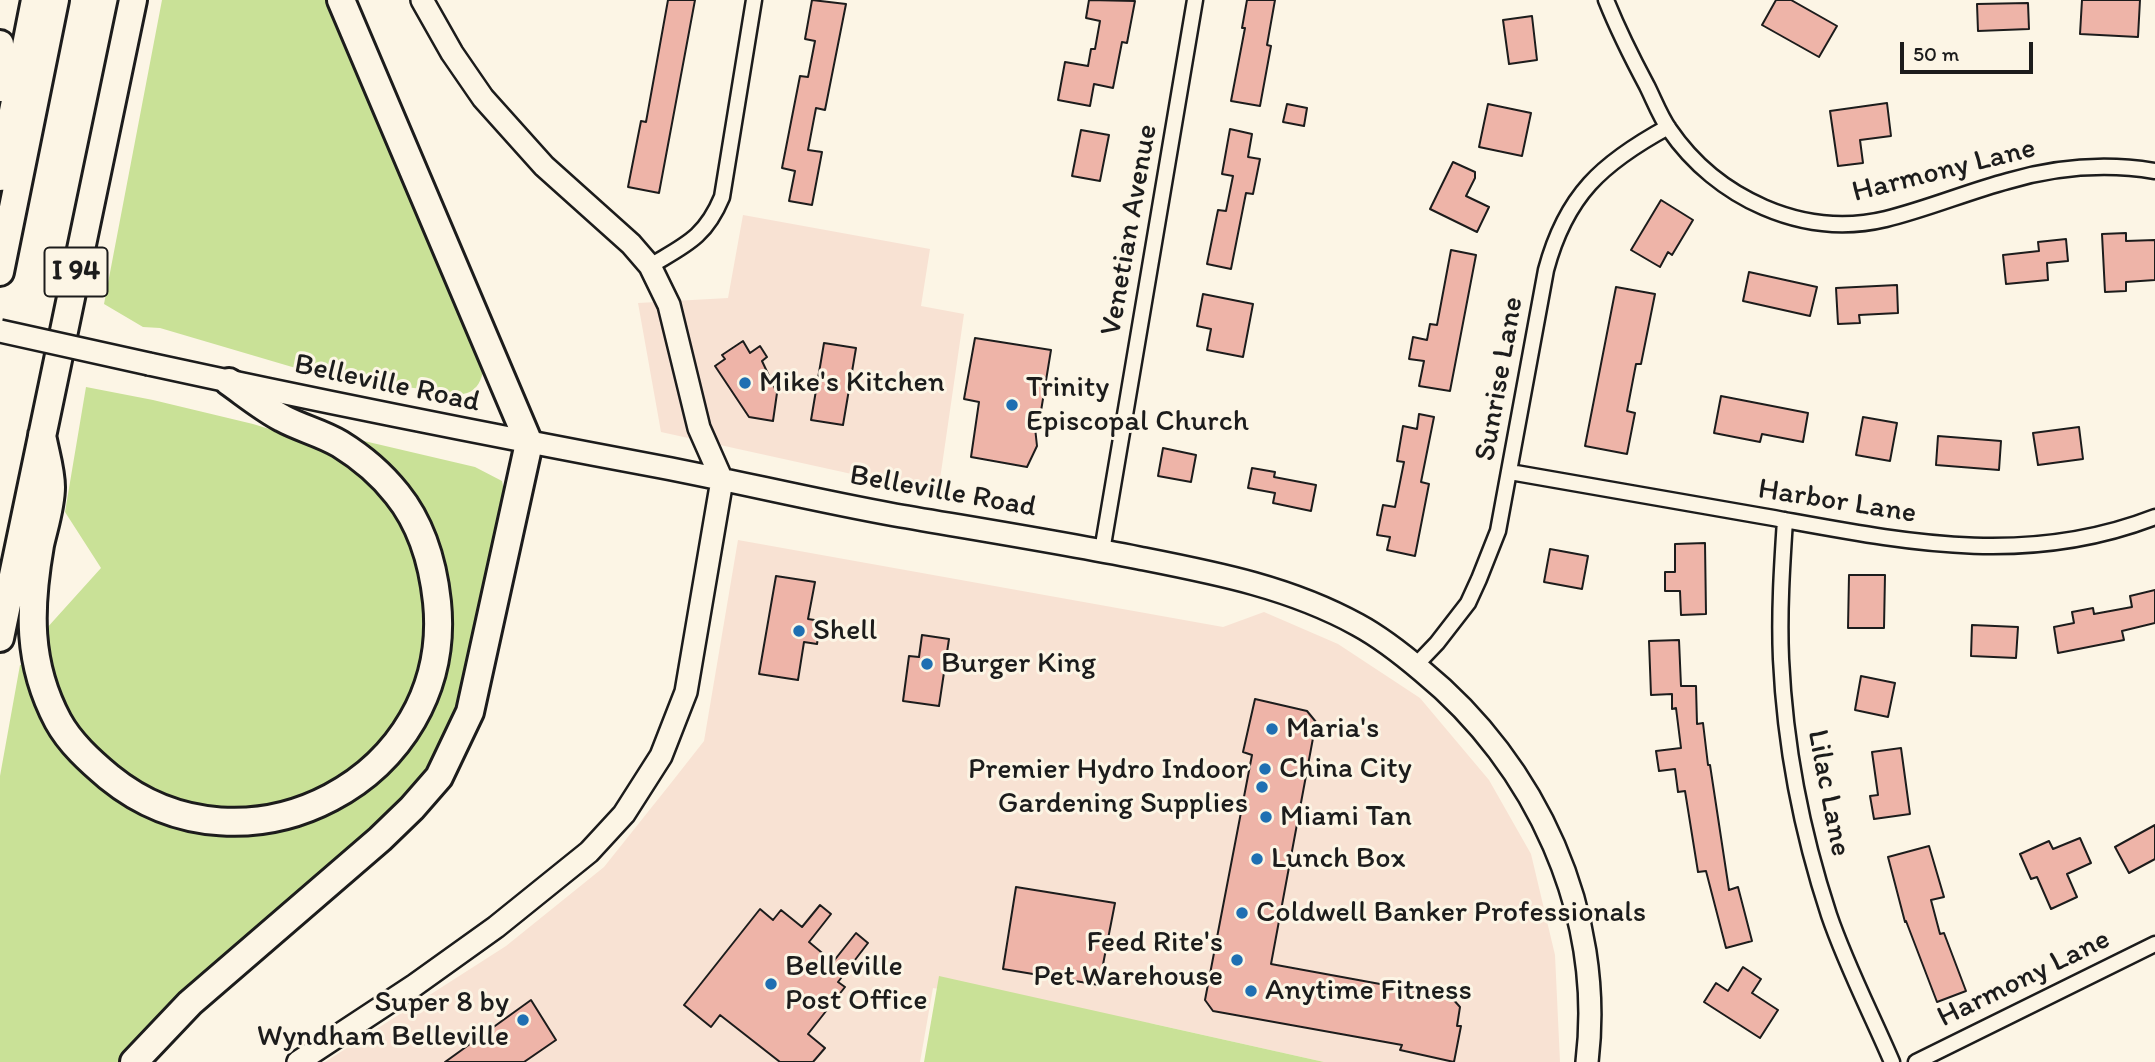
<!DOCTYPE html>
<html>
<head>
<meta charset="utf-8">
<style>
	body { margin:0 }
	#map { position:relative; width:2155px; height:1062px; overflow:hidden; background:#fcf5e5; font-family:Itim,sans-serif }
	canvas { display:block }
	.scale { position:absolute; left:1900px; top:42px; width:133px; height:32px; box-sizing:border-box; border:4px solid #1c1c1c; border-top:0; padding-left:9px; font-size:21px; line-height:24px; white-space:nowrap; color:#1c1c1c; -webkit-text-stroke:5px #fcf5e5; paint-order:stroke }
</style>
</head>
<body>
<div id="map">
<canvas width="2155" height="1062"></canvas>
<div class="scale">50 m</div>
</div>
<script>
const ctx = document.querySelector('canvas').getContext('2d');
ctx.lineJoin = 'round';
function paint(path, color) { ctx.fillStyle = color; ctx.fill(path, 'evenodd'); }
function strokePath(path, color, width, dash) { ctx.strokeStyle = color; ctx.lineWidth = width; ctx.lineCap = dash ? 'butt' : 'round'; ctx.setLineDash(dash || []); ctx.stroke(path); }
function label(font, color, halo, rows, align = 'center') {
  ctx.font = font + ' Itim,sans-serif'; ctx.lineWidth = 6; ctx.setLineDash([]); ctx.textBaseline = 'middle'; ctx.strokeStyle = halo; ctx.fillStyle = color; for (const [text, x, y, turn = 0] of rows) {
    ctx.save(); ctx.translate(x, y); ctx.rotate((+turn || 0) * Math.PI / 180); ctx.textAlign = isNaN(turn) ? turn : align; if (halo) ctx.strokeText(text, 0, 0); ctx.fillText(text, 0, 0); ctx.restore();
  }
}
const built = new Path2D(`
	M 743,215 L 930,249 L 921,306 L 964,314 L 938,493 L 661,432 L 638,303 L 728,298 Z
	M 738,540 L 1223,627 L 1264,612 L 1338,644 L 1420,698 L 1489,780 L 1531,854 L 1555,955 L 1560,1062 L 1324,1062 L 1154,1024 L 933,988 L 920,1062 L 325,1062 L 506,946 L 604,867 L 671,783 L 704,741 Z`);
const green = new Path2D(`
	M 162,0 L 330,0 L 483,372 C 480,384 475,392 463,394 L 381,384 L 299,369 L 160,328 L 143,327 L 104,304 Z
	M 86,387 L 153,400 L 253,424 L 312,442 L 345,461 L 392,507 L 411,539 L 421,576 L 428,616 L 425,651 L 415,689 L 399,721 L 350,775 L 321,790 L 253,811 L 205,808 L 182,803 L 144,787 L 121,772 L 81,731 L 68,711 L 54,677 L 46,629 L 101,568 L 65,512 Z
	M 347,437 L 475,467 L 502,481 L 506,501 L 458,713 L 434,764 L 410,797 L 121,1062 L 0,1062 L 0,776 L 20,665 L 26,664 L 35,692 L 149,814 L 338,807 L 360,793 L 379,776 L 446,655 L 449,632 L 447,587 Z
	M 939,976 L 1324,1062 L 924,1062 Z`);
const building = new Path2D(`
	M 668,0 L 695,0 L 659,193 L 628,187 L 641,121 L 646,122 Z
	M 812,0 L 846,4 L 825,110 L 816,108 L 808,150 L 822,152 L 812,205 L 789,201 L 795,171 L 782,168 L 800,76 L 808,77 L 815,41 L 805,39 Z
	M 1089,0 L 1135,1 L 1127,43 L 1122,42 L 1113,88 L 1094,84 L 1090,106 L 1058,100 L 1065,62 L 1088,66 L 1091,49 L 1095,49 L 1100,21 L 1086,18 Z
	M 1247,0 L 1275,0 L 1267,45 L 1271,46 L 1260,106 L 1231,101 L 1245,28 L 1242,28 Z
	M 1776,0 L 1791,0 L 1837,26 L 1819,57 L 1762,25 Z
	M 2082,0 L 2140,0 L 2138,37 L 2080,34 Z
	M 2028,3 L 2029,29 L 1978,31 L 1977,4 Z
	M 1532,16 L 1537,60 L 1509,64 L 1503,20 Z
	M 1887,103 L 1891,136 L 1860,140 L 1863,163 L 1838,166 L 1830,111 Z
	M 1287,104 L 1307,108 L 1304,126 L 1283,122 Z
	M 1488,104 L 1531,113 L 1522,156 L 1479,147 Z
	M 1230,129 L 1252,134 L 1248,157 L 1260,159 L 1253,194 L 1246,193 L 1231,269 L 1207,264 L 1218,210 L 1226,211 L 1233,176 L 1222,174 Z
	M 1081,130 L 1109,135 L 1100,181 L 1072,176 Z
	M 1453,162 L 1475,172 L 1475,178 L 1466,196 L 1489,207 L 1477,232 L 1430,209 Z
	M 1661,200 L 1693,220 L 1672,255 L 1668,252 L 1660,267 L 1631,250 Z
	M 2126,233 L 2126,241 L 2155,240 L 2155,280 L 2126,282 L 2126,291 L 2105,292 L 2102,234 Z
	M 2066,239 L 2068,261 L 2047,263 L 2048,280 L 2006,284 L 2003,255 L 2039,251 L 2038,242 Z
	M 1451,250 L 1476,255 L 1450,391 L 1419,386 L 1424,361 L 1409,359 L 1413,337 L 1427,340 L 1430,324 L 1437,325 Z
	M 1749,272 L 1817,287 L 1810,316 L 1743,301 Z
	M 1897,285 L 1898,313 L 1859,315 L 1860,323 L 1838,324 L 1836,288 Z
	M 1616,287 L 1655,294 L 1641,364 L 1636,364 L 1627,411 L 1635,413 L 1627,454 L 1585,446 Z
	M 1203,294 L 1253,304 L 1243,357 L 1207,350 L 1211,329 L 1197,326 Z
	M 975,338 L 1051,350 L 1041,411 L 1033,409 L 1037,446 L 1027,467 L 971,457 L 979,402 L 964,399 Z
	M 743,341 L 750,353 L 760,346 L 767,357 L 762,361 L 777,393 L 773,421 L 749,417 L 715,366 L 725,359 L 722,355 Z
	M 824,343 L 856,348 L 843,425 L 811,420 Z
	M 1721,396 L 1808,413 L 1803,442 L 1762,434 L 1760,442 L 1714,433 Z
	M 1419,414 L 1434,417 L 1421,482 L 1429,484 L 1415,556 L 1387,550 L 1390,537 L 1377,535 L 1383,505 L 1395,507 L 1404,462 L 1397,461 L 1403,426 L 1417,429 Z
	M 1863,417 L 1897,423 L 1890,461 L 1856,455 Z
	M 2079,427 L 2083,459 L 2038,465 L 2033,433 Z
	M 1938,436 L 2001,441 L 1999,470 L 1936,465 Z
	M 1163,448 L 1196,455 L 1191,482 L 1158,476 Z
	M 1252,468 L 1275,472 L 1274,477 L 1316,485 L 1311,511 L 1273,503 L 1275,493 L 1248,488 Z
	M 1705,543 L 1706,614 L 1681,615 L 1680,591 L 1665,591 L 1665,572 L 1675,572 L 1675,544 Z
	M 1550,549 L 1588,556 L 1582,589 L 1544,582 Z
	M 1849,575 L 1885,575 L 1884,628 L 1848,628 Z
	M 776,576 L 815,582 L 808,619 L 821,621 L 817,644 L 804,642 L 798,680 L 759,674 Z
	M 2155,590 L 2155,623 L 2122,631 L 2124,640 L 2058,653 L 2054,627 L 2074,623 L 2072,612 L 2093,608 L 2094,614 L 2132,607 L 2130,596 Z
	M 1972,625 L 2018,627 L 2016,658 L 1971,656 Z
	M 922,635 L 949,639 L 939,706 L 903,701 L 909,656 L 919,657 Z
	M 1679,640 L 1681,686 L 1696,686 L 1697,724 L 1703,723 L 1708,765 L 1710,765 L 1729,890 L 1738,887 L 1752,941 L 1726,948 L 1706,871 L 1698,872 L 1685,791 L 1678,792 L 1675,769 L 1659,771 L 1656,751 L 1681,748 L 1676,708 L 1672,709 L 1672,694 L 1651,695 L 1649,641 Z
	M 1861,676 L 1895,683 L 1888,717 L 1855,710 Z
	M 1255,699 L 1307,711 L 1316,722 L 1271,964 L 1451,997 L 1460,1007 L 1457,1026 L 1461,1026 L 1454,1062 L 1400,1050 L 1402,1045 L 1213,1011 L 1205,1000 L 1252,755 L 1243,752 Z
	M 1901,748 L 1910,814 L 1874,819 L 1870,796 L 1878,795 L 1872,752 Z
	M 2155,825 L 2155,859 L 2129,873 L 2115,847 Z
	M 2080,838 L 2091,863 L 2067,874 L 2077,897 L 2051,909 L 2037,877 L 2031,879 L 2020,854 L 2049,841 L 2053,849 Z
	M 1929,846 L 1944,897 L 1931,900 L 1940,934 L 1944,933 L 1966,991 L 1937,1002 L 1906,921 L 1905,922 L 1888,857 Z
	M 1016,887 L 1115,903 L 1099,985 L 1003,969 Z
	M 820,905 L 831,914 L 809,942 L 833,962 L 856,933 L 868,943 L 838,982 L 845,987 L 808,1034 L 825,1048 L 813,1062 L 780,1062 L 720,1015 L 711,1027 L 684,1005 L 760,909 L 773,920 L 781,910 L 802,927 Z
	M 1743,967 L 1761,979 L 1752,993 L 1778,1010 L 1760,1038 L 1704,1002 L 1716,983 L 1728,991 Z
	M 531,1000 L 556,1040 L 524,1062 L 445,1062 Z`);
const street = new Path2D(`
	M 1606,0 C 1618,30 1632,58 1647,86 C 1654,100 1660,116 1669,129 C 1716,198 1803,239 1886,219 C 1927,209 1967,192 2008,181 C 2056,167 2106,163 2155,171
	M 650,266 C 685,245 705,238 722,197 L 754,0
	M 1510,472 C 1594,487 1678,501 1762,516 C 1897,540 2021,569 2155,517
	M 1785,520 C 1782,566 1779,612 1781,659 C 1785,745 1802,833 1829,915 C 1846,965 1871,1013 1892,1062
	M 1102,551 L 1195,0
	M 1416,665 L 1437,643 L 1468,603 L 1479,579 L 1498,531 L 1546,270 C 1566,195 1602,163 1668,127
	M 1916,1062 L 2155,944`);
const secondary = new Path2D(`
	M 149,364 C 319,401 490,435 661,467 C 739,482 817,501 895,515 C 976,529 1058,542 1139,558 C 1215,573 1289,587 1358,625 C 1382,638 1402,654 1422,671 C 1536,764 1605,913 1587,1062
	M 298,1062 L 415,985 L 496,927 L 589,852 L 624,814 L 661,756 L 686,692 L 722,480 L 699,428 L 669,305 L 650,266 L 631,244 L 544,166 L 483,98 L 452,53 L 422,0`);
const highway = new Path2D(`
	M 0,44 L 2,58 L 0,88
	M 0,177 L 35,0
	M 0,272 L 55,0
	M 42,435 C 45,452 51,470 51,487 C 51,506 44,527 40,545 C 29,608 27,663 58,721 C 70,743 90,761 109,777 C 245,888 455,779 437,602 C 433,564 422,525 397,494 C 382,475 361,457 340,444 C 322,433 300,428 282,418 C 263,408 246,394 229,382
	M 0,638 L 133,0
	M 134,1062 L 190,1003 L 380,839 L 412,808 L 439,777 L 470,712 L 529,443 L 341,0`);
const secondaryBridge = new Path2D(`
	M 0,331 L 149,364`);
const markers = [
	[745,383,7,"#1f6fb2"],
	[1012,405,7,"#1f6fb2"],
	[799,631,7,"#1f6fb2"],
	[927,664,7,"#1f6fb2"],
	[1272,729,7,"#1f6fb2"],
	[1265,769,7,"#1f6fb2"],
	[1262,787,7,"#1f6fb2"],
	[1266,817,7,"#1f6fb2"],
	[1257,859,7,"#1f6fb2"],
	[1242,913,7,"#1f6fb2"],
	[1237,960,7,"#1f6fb2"],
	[771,984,7,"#1f6fb2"],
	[1251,991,7,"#1f6fb2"],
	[523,1020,7,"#1f6fb2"]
];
const shields = [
	[76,272,63]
];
const shieldNames = [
	["I 94",76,272]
];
const streetNames = [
	["Harmony Lane",1944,171,-14],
	["Venetian Avenue",1130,230,-80],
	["Sunrise Lane",1500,379,-80],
	["Belleville Road",387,384,12],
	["Belleville Road",943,492,10],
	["Harbor Lane",1837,502,9],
	["Lilac Lane",1828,793,79],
	["Harmony Lane",2024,979,-26]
];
const poiNames = [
	["Mike's Kitchen",759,383],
	["Trinity",1026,388],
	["Episcopal Church",1026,422],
	["Shell",813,631],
	["Burger King",941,664],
	["Maria's",1286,729],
	["China City",1279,769],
	["Premier Hydro Indoor",1248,770,"right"],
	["Gardening Supplies",1248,804,"right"],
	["Miami Tan",1280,817],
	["Lunch Box",1271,859],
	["Coldwell Banker Professionals",1256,913],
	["Feed Rite's",1223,943,"right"],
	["Pet Warehouse",1223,977,"right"],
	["Belleville",785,967],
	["Post Office",785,1001],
	["Anytime Fitness",1265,991],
	["Super 8 by",509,1003,"right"],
	["Wyndham Belleville",509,1037,"right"]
];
paint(built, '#f8e2d3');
paint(green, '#c9e197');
paint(building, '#eeb4a8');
strokePath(building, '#1c1c1c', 2);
strokePath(street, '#1c1c1c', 19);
strokePath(secondary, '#1c1c1c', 26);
strokePath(highway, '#1c1c1c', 32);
strokePath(street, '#fcf5e5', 14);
strokePath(secondary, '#fcf5e5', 21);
strokePath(highway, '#fcf5e5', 26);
strokePath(secondaryBridge, '#1c1c1c', 26, []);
strokePath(secondaryBridge, '#fcf5e5', 21);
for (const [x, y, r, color] of markers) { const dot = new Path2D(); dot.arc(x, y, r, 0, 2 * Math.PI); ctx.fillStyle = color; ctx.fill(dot); strokePath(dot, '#fcf5e5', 2.5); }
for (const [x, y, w] of shields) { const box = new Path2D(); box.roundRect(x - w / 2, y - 24.5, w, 49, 5); ctx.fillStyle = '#fcf5e5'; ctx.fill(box); strokePath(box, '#1c1c1c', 2); }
label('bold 28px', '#1c1c1c', null, shieldNames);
label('30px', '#1c1c1c', '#fcf5e5', streetNames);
label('30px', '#1c1c1c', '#fcf5e5', poiNames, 'left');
</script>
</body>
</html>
